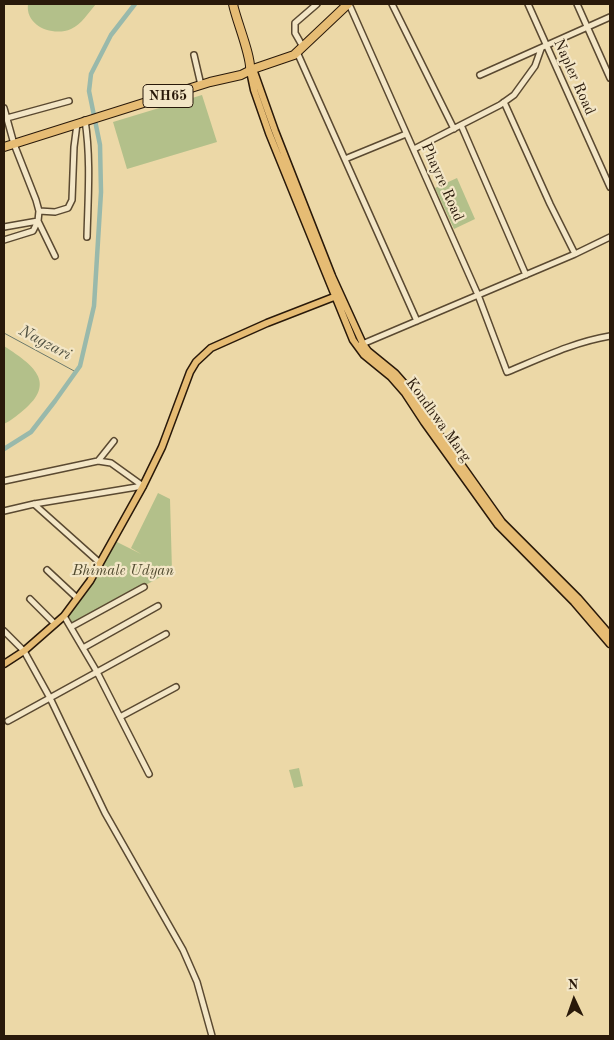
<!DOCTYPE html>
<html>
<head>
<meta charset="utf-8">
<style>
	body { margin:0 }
	#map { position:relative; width:614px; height:1040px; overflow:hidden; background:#ecd8a7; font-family:"Old Standard TT",serif }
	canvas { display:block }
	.frame { position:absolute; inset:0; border:5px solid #29190a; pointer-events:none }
	.north { position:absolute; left:549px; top:975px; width:50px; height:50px; -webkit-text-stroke:4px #f3e6c6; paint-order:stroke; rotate:357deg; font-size:14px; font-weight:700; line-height:20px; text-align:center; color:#29190a }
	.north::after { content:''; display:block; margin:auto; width:18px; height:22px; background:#29190a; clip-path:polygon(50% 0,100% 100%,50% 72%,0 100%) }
</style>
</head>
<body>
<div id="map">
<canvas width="614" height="1040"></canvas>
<div class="frame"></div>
<div class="north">N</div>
</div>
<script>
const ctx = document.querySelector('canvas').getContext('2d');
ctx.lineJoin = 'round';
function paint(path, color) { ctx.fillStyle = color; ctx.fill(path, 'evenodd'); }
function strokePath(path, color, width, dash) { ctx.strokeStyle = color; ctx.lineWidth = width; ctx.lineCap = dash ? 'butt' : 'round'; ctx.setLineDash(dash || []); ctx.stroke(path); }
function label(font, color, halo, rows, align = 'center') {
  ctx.font = font + ' "Old Standard TT",serif'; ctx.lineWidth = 4.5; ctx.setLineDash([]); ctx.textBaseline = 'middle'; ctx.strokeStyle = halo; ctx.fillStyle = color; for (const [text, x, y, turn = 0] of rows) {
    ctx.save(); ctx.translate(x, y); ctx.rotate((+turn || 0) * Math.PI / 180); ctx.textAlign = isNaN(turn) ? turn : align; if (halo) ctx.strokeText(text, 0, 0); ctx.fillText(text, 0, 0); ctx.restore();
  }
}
const green = new Path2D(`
	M 28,4 L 96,4 C 89,12 81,25 71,29 C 53,37 25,26 28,4 Z
	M 202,95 L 217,142 L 127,169 L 113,122 Z
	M 457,178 L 475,219 L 454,229 L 435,188 Z
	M 4,346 C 28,362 58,380 26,408 C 19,414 12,420 4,424 Z
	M 158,493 L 170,499 L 172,571 L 70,625 L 65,617 L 115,541 L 141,554 L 131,548 Z
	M 299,768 L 303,786 L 294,788 L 289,770 Z`);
const stream = new Path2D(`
	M 4,333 L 76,372`);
const canal = new Path2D(`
	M 4,449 L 31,432 L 55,401 L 80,366 L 94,306 L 101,192 L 100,145 L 89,91 L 91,74 L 111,35 L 135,4`);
const minor = new Path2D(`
	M 349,4 L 478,295 L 507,372 C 541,358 574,342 610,336
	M 392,4 L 454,129
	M 528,4 L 610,187
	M 577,4 L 610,78
	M 303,47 L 295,33 L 295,23 L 317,4
	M 297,52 L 417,321
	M 194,55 L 201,85
	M 480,75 L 610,17
	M 504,102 L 550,204 L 575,254
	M 4,108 L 14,144 L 36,200 L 39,211 L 38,221 L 33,231 L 4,240
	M 7,118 L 69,101
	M 85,120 C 91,159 88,197 87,237
	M 461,125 L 526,275
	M 414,149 L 500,105 L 514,95 L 535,66 L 541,49
	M 345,159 L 406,134
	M 39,211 L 55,212 L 68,208 L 72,200 L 74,147 L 77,124
	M 4,227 L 38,221 L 55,256
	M 360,345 L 575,254 L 610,237
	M 98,461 L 114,441
	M 4,481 L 98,461 L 111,463 L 143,486
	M 34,504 L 100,563
	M 4,511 L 34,504 L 143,486
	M 47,570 L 77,598
	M 30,599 L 55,624
	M 64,616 L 97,672 L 149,774
	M 71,627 L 144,587
	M 4,631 L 24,651 L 50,698 L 105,813 L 183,950 L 197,982 L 212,1036
	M 83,648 L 158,606
	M 120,717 L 176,687
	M 8,721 L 166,634`);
const major = new Path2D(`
	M 253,69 L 275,131 L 332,276 L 363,344 L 368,351 L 395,373 L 410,390 L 429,419 L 502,522 L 578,598 L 610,635
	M 250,71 L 254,90 L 269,133 L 353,340 L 364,355 L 391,377 L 405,393 L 424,422 L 498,525 L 574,602 L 610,644
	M 4,664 L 24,651 L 64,616 L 90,581 L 143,486 L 162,447 L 190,372 L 196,362 L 211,348 L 267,323 L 339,295`);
const highway = new Path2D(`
	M 233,4 C 236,20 252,57 250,71
	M 4,147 L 210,82 L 241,75 L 253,69 L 294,55 L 348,4`);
const shields = [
	[168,96,50]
];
const shieldNames = [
	["NH65",168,96]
];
const streetNames = [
	["Napler Road",574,77,66],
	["Phayre Road",442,182,66],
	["Kondhwa Marg",438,420,54]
];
const parkNames = [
	["Bhimale Udyan",123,571]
];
const waterNames = [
	["Nagzari",45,343,28]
];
paint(green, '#b3c08a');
strokePath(stream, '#6c796b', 1);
strokePath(canal, '#99b9ab', 4.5);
strokePath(minor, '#5a4931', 8);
strokePath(major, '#29190a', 9);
strokePath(highway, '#29190a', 10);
strokePath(minor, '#f3e6c6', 5);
strokePath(major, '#e6bc74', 6);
strokePath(highway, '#e6bc74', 8);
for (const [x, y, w] of shields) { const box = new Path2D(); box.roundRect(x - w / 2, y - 11.5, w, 23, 4); ctx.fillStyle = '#f3e6c6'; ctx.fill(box); strokePath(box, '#29190a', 1); }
label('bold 14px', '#29190a', null, shieldNames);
label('15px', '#29190a', '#f3e6c6', streetNames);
label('italic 15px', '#524b30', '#f3e6c6', parkNames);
label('italic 16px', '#505142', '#f3e6c6', waterNames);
</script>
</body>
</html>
